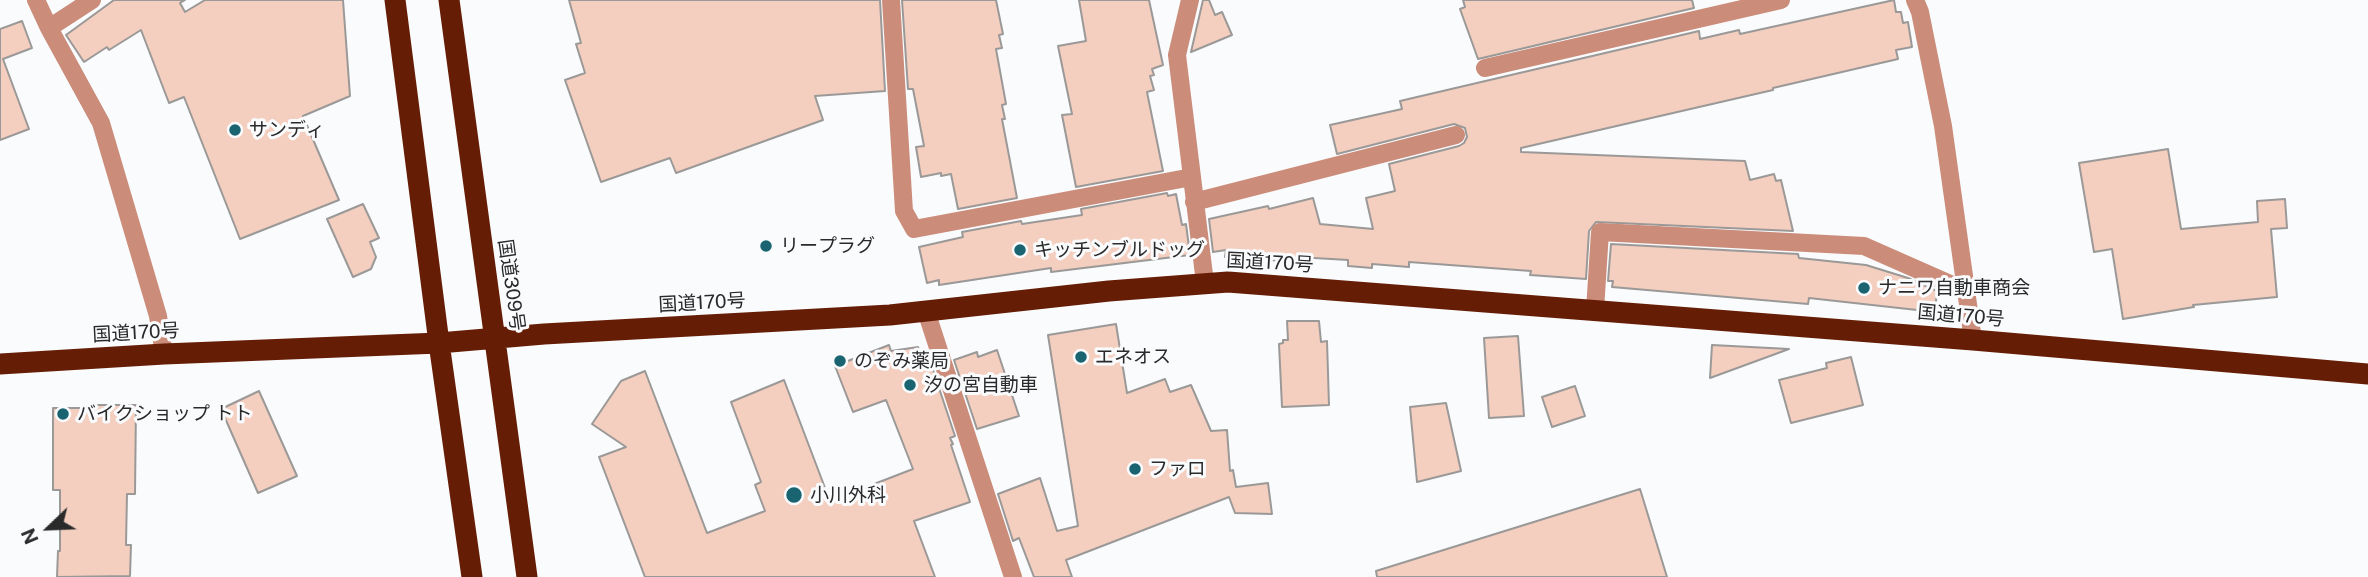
<!DOCTYPE html>
<html>
<head>
<meta charset="utf-8">
<style>
	body { margin:0 }
	#map { position:relative; width:2368px; height:577px; overflow:hidden; background:#fafbfd; font-family:"Public Sans",sans-serif }
	canvas { display:block }
	.north { position:absolute; left:14px; top:493px; width:70px; height:70px; -webkit-text-stroke:5px #fafbfd; paint-order:stroke; rotate:247deg; font-size:19px; font-weight:700; line-height:28px; text-align:center; color:#2a2a2b }
	.north::after { content:''; display:block; margin:auto; width:24px; height:32px; background:#2a2a2b; clip-path:polygon(50% 0,100% 100%,50% 72%,0 100%) }
</style>
</head>
<body>
<div id="map">
<canvas width="2368" height="577"></canvas>
<div class="north">N</div>
</div>
<script>
const ctx = document.querySelector('canvas').getContext('2d');
ctx.lineJoin = 'round';
function paint(path, color) { ctx.fillStyle = color; ctx.fill(path, 'evenodd'); }
function strokePath(path, color, width, dash) { ctx.strokeStyle = color; ctx.lineWidth = width; ctx.lineCap = dash ? 'butt' : 'round'; ctx.setLineDash(dash || []); ctx.stroke(path); }
function label(font, color, halo, rows, align = 'center') {
  ctx.font = font + ' "Public Sans","Noto Sans JP",sans-serif'; ctx.lineWidth = 6; ctx.setLineDash([]); ctx.textBaseline = 'middle'; ctx.strokeStyle = halo; ctx.fillStyle = color; for (const [text, x, y, turn = 0] of rows) {
    ctx.save(); ctx.translate(x, y); ctx.rotate((+turn || 0) * Math.PI / 180); ctx.textAlign = isNaN(turn) ? turn : align; if (halo) ctx.strokeText(text, 0, 0); ctx.fillText(text, 0, 0); ctx.restore();
  }
}
const building = new Path2D(`
	M 114,0 L 185,0 L 180,3 L 185,12 L 205,0 L 343,0 L 350,96 L 303,116 L 339,200 L 240,239 L 184,97 L 169,103 L 141,30 L 109,50 L 107,47 L 84,62 L 66,35 Z
	M 569,0 L 880,0 L 885,91 L 815,96 L 823,120 L 676,173 L 670,158 L 601,182 L 565,80 L 585,73 L 576,44 L 581,43 Z
	M 902,0 L 996,0 L 1003,34 L 999,35 L 1002,48 L 996,49 L 1006,104 L 1002,105 L 1005,119 L 1002,119 L 1017,198 L 958,209 L 951,174 L 941,176 L 941,173 L 921,177 L 916,147 L 924,146 L 913,89 L 908,89 Z
	M 1079,0 L 1149,0 L 1163,65 L 1152,69 L 1154,75 L 1150,76 L 1154,90 L 1147,92 L 1163,171 L 1076,187 L 1062,115 L 1072,114 L 1058,46 L 1086,41 Z
	M 1203,0 L 1209,0 L 1215,15 L 1222,12 L 1232,35 L 1191,52 Z
	M 1463,0 L 1692,0 L 1694,8 L 1478,59 L 1460,9 L 1465,7 Z
	M 1894,0 L 1896,12 L 1901,12 L 1903,23 L 1908,22 L 1912,47 L 1896,50 L 1898,59 L 1773,88 L 1773,90 L 1521,148 L 1521,152 L 1745,161 L 1750,180 L 1774,174 L 1776,181 L 1781,180 L 1793,231 L 1596,222 L 1589,231 L 1586,279 L 1530,275 L 1531,271 L 1409,262 L 1409,267 L 1372,264 L 1372,268 L 1348,266 L 1348,260 L 1297,257 L 1297,262 L 1225,257 L 1226,250 L 1213,252 L 1209,219 L 1268,206 L 1269,209 L 1313,198 L 1320,224 L 1373,229 L 1366,198 L 1395,191 L 1389,164 L 1459,146 L 1464,143 L 1467,137 L 1465,128 L 1454,124 L 1337,154 L 1330,125 L 1402,109 L 1400,101 L 1699,31 L 1700,39 L 1739,30 L 1740,34 Z
	M 22,21 L 32,48 L 3,59 L 29,129 L 0,140 L 0,29 Z
	M 2168,149 L 2181,229 L 2258,222 L 2257,201 L 2285,199 L 2287,228 L 2271,229 L 2277,297 L 2193,305 L 2194,307 L 2123,319 L 2112,249 L 2094,252 L 2079,163 Z
	M 1167,193 L 1168,196 L 1176,194 L 1182,225 L 1186,224 L 1190,255 L 1051,272 L 1051,268 L 939,285 L 939,280 L 927,283 L 919,247 L 963,237 L 962,232 L 1021,221 L 1022,224 L 1082,215 L 1081,209 Z
	M 363,204 L 379,238 L 370,242 L 376,257 L 371,269 L 353,277 L 327,219 Z
	M 1611,244 L 1798,254 L 1799,258 L 1866,265 L 1908,278 L 1937,291 L 1935,312 L 1809,298 L 1808,304 L 1612,287 L 1613,281 L 1608,281 Z
	M 1287,321 L 1319,321 L 1321,342 L 1327,341 L 1329,405 L 1282,407 L 1279,344 L 1283,343 L 1283,340 L 1288,340 Z
	M 1116,324 L 1127,393 L 1165,379 L 1170,392 L 1191,385 L 1211,431 L 1227,430 L 1230,471 L 1233,470 L 1236,487 L 1268,483 L 1272,514 L 1235,513 L 1229,497 L 1066,560 L 1072,577 L 1034,577 L 1019,538 L 1013,541 L 998,494 L 1040,478 L 1057,531 L 1078,526 L 1048,335 Z
	M 1518,336 L 1524,416 L 1489,418 L 1484,338 Z
	M 889,345 L 891,351 L 918,347 L 927,369 L 932,367 L 955,436 L 950,438 L 953,444 L 951,445 L 970,502 L 914,521 L 935,577 L 645,577 L 599,457 L 626,447 L 592,424 L 621,381 L 645,371 L 707,533 L 765,511 L 755,485 L 761,482 L 731,402 L 784,380 L 830,501 L 913,469 L 886,400 L 853,412 L 835,366 Z
	M 1712,345 L 1789,349 L 1710,378 Z
	M 997,350 L 1019,416 L 977,429 L 954,360 L 977,352 L 978,357 Z
	M 1851,357 L 1863,405 L 1791,423 L 1779,380 L 1827,368 L 1826,363 Z
	M 1575,386 L 1585,416 L 1552,427 L 1542,397 Z
	M 259,391 L 297,476 L 258,493 L 221,409 Z
	M 1446,403 L 1461,471 L 1417,482 L 1410,407 Z
	M 93,405 L 136,405 L 135,494 L 127,494 L 126,545 L 131,545 L 130,576 L 57,577 L 58,551 L 60,551 L 60,490 L 53,490 L 53,408 L 93,408 Z
	M 1640,489 L 1667,577 L 1377,577 L 1376,571 Z`);
const minor = new Path2D(`
	M 36,0 L 49,28 L 101,123 L 158,316 L 164,354
	M 891,0 L 904,211 L 914,229 L 1192,177
	M 1190,0 L 1177,55 L 1205,283
	M 1915,0 L 1920,12 L 1943,126 L 1973,340
	M 49,28 L 92,0
	M 1485,68 L 1781,0
	M 1194,202 L 1456,135
	M 1595,310 L 1600,232 L 1864,246 L 1966,291
	M 926,311 L 1013,577`);
const highway = new Path2D(`
	M 395,0 L 439,343 L 472,577
	M 449,0 L 527,577
	M 0,364 L 164,354 L 439,343 L 544,334 L 890,315 L 1109,291 L 1228,282 L 1973,340 L 2368,374`);
const markers = [
	[235,130,7,"#1a6371"],
	[766,246,7,"#1a6371"],
	[1020,250,7,"#1a6371"],
	[1864,288,7,"#1a6371"],
	[1081,357,7,"#1a6371"],
	[840,361,7,"#1a6371"],
	[910,385,7,"#1a6371"],
	[63,414,7,"#1a6371"],
	[1135,469,7,"#1a6371"],
	[794,495,9,"#1a6371"]
];
const poiNames = [
	["サンディ",249,130],
	["リープラグ",780,246],
	["キッチンブルドッグ",1034,250],
	["ナニワ自動車商会",1878,288],
	["エネオス",1095,357],
	["のぞみ薬局",854,361],
	["汐の宮自動車",924,385],
	["バイクショップ トト",77,414],
	["ファロ",1149,469],
	["小川外科",810,495]
];
const streetNames = [
	["国道170号",1270,263,3],
	["国道309号",511,285,82],
	["国道170号",702,303,-3],
	["国道170号",1961,316,5],
	["国道170号",136,333,-3]
];
paint(building, '#f4cebe');
strokePath(building, '#9b9998', 2);
strokePath(minor, '#cb8c7a', 18);
strokePath(highway, '#661d05', 21);
for (const [x, y, r, color] of markers) { const dot = new Path2D(); dot.arc(x, y, r, 0, 2 * Math.PI); ctx.fillStyle = color; ctx.fill(dot); strokePath(dot, '#fafbfd', 2.5); }
label('19px', '#2a2a2b', '#fafbfd', poiNames, 'left');
label('19px', '#2a2a2b', '#fafbfd', streetNames);
</script>
</body>
</html>
